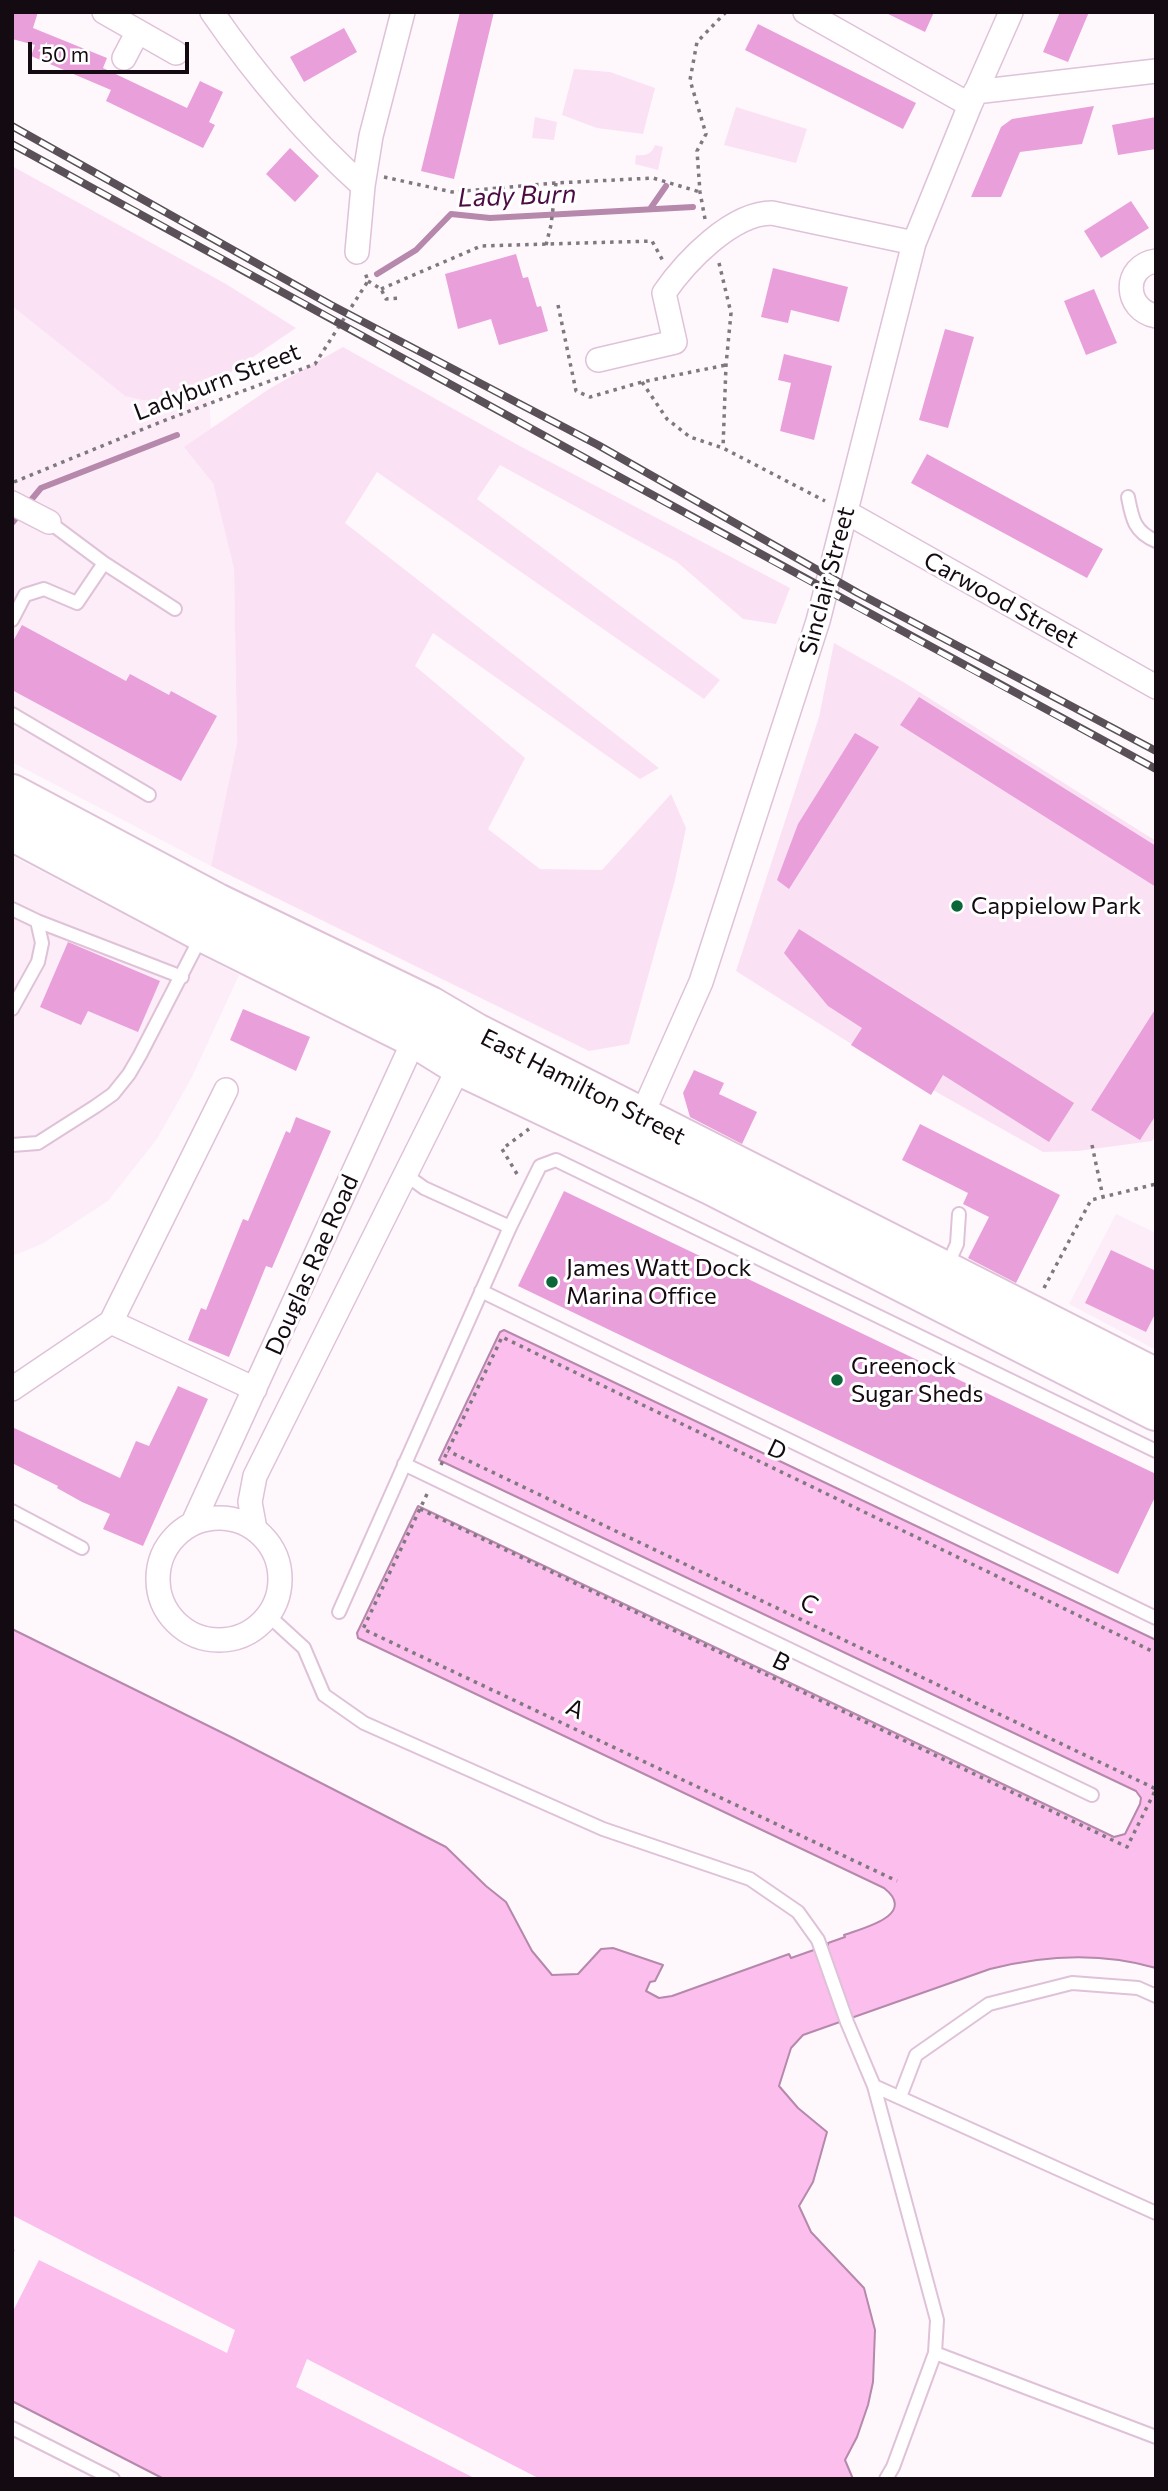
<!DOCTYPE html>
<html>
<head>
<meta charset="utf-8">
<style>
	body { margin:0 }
	#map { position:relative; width:1168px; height:2491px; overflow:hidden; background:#fef8fd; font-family:Commissioner,sans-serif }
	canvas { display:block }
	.frame { position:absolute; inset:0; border:14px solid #140b12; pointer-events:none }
	.scale { position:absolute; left:28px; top:42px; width:161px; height:32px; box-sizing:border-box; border:4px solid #140b12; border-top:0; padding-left:9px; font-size:21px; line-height:24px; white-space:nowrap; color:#140b12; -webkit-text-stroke:5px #fff; paint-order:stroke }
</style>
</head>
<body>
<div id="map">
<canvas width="1168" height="2491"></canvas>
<div class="frame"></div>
<div class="scale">50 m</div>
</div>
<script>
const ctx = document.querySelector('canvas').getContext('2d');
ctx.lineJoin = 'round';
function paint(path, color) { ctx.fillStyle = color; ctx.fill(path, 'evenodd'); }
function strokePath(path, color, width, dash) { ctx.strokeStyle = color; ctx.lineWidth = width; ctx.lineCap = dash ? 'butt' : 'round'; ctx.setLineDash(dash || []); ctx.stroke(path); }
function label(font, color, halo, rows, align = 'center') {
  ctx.font = font + ' Commissioner,sans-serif'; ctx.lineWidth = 6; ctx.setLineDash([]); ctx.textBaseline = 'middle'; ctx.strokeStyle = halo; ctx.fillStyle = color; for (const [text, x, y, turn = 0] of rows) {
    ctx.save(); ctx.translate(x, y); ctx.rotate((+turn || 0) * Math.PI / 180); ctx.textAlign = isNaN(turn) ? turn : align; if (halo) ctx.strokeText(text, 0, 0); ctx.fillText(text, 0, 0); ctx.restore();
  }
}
const built = new Path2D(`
	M 12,306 L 125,396 L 209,386 L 213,483 L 234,569 L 237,743 L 211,866 L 12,762 Z
	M 12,856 L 239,975 L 192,1077 L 157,1139 L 108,1201 L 42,1244 L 12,1256 Z
	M 1116,1214 L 1156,1233 L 1156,1350 L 1069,1304 Z`);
const green = new Path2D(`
	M 574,69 L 610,72 L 655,88 L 643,134 L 597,128 L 562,115 Z
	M 736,107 L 807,129 L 796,163 L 724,145 Z
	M 535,117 L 557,122 L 554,140 L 532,138 Z
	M 655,145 L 663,147 L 658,170 L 635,164 L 636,155 C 646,156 652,154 655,145 Z
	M 12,166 L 226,284 L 296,328 L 188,401 L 143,400 L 125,396 L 12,306 Z
	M 343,347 L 518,445 L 790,588 L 776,624 L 743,619 L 677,562 L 500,465 L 477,499 L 720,680 L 704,699 L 377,472 L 345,523 L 659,768 L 640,779 L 433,633 L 415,666 L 525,758 L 488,829 L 540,869 L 602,870 L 671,794 L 686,828 L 675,880 L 629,1044 L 589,1051 L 211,866 L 237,743 L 234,569 L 213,483 L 184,447 L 269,389 Z
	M 834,643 L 905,683 L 1156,841 L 1156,1135 L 1152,1141 L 1078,1151 L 1043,1152 L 853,1045 L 736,971 L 819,717 Z`);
const water = new Path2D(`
	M 504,1330 L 1156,1640 L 1156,1968 C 1101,1952 1045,1955 990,1969 L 803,2035 L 791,2048 L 779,2086 L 798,2108 L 827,2132 L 813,2182 L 799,2206 L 811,2232 L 864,2288 L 875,2330 L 873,2382 L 868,2405 L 857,2437 L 845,2460 L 853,2479 L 164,2479 L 12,2401 L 12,1629 L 233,1738 L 446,1847 L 486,1886 L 506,1902 L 532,1951 L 552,1975 L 578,1974 L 601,1949 L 613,1948 L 663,1965 L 655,1981 L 650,1982 L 646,1991 L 659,1998 L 672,1996 L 789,1954 L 791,1958 L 828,1945 L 828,1943 L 845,1937 L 844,1935 C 863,1928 918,1915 884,1888 L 358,1638 L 357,1633 L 418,1506 L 1114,1837 L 1125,1834 L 1140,1804 L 1141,1798 L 1136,1791 L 439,1460 L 500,1332 Z`);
const pier = new Path2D(`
	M 12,2215 L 235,2330 L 227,2353 L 39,2260 L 12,2313 L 12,2256 L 15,2250 L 12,2248 Z
	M 307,2359 L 540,2479 L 476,2479 L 296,2387 Z`);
const stream = new Path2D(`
	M 650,209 L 666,186
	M 377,274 L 416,250 L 451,214 L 490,218 L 693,207
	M 12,523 L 41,488 L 177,435`);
const building = new Path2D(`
	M 12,12 L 38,12 L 33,28 L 107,58 L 103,68 L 187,108 L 200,81 L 223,92 L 209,122 L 215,125 L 203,148 L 106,101 L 111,90 L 31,56 L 35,45 L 12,39 Z
	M 460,12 L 494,12 L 454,179 L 421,171 Z
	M 884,12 L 934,12 L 925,32 Z
	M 1060,12 L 1089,12 L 1068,62 L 1043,52 Z
	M 758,24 L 916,103 L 903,129 L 745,50 Z
	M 344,28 L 357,52 L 304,82 L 290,57 Z
	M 1094,106 L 1082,144 L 1020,152 L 1001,197 L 971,197 L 1001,127 L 1012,119 Z
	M 1156,117 L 1156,149 L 1118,155 L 1112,125 Z
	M 290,148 L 319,176 L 295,202 L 266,174 Z
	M 1131,201 L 1149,228 L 1101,258 L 1084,231 Z
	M 516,254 L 523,278 L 528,277 L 537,307 L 541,306 L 548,331 L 499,345 L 491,319 L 458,329 L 445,274 Z
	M 773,268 L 848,287 L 839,322 L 791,310 L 788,323 L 761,317 Z
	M 1094,289 L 1117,343 L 1086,355 L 1064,301 Z
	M 945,329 L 974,337 L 948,428 L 919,420 Z
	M 784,354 L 832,366 L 814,440 L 780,431 L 791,383 L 778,380 Z
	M 927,454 L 1103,549 L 1087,578 L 911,483 Z
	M 22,625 L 126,681 L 130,674 L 169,695 L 171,691 L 217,716 L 181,781 L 12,690 L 12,643 Z
	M 919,697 L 1156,846 L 1156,887 L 900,725 Z
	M 855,733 L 879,747 L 789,889 L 777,880 L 798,824 Z
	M 799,929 L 1074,1103 L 1049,1142 L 943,1075 L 931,1095 L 851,1045 L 862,1028 L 828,1006 L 784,953 Z
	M 68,942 L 160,981 L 138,1032 L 88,1011 L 81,1025 L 40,1007 Z
	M 1156,1008 L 1156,1115 L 1140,1140 L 1091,1110 Z
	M 243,1009 L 310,1037 L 296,1071 L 230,1040 Z
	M 694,1070 L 724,1083 L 719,1094 L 757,1112 L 742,1144 L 690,1117 L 683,1093 Z
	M 296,1117 L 331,1131 L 272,1268 L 266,1266 L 229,1357 L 188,1340 L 201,1308 L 206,1310 L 243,1219 L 248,1221 L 286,1131 L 290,1133 Z
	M 920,1124 L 1060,1195 L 1016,1283 L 968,1258 L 989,1217 L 963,1204 L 968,1193 L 902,1160 Z
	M 564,1191 L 1156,1474 L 1156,1495 L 1118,1574 L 518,1286 Z
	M 1111,1250 L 1156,1271 L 1156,1312 L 1146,1332 L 1085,1303 Z
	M 178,1386 L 208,1399 L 143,1546 L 103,1529 L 110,1514 L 82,1502 L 57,1488 L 58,1486 L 12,1463 L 12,1427 L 120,1478 L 136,1441 L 149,1446 Z`);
const path = new Path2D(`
	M 384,177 L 452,192 L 556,183 L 653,178 L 700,192
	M 705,219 L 700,192 L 697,151 L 706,134 L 690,80 L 697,42 L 726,12
	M 546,245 L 551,225 L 556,183
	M 719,263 L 731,313 L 726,365 L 723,448
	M 368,281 L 381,289 L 386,299 L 402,298
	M 381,289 L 481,246 L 652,241 L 663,261
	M 558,305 L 576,391 L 590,397 L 642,382 L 726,365
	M 642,382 L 667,419 L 690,437 L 723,448 L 825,501
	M 14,482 L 163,421 L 315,364 L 368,281 L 364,270
	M 1092,1145 L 1103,1197
	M 517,1174 L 502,1149 L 529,1129
	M 1044,1288 L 1091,1200 L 1156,1184
	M 441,1465 L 502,1337 L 1156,1653
	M 427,1494 L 363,1629 L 897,1881
	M 420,1509 L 1127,1847 L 1156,1789 L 448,1451`);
const lane = new Path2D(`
	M 1128,497 C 1132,518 1134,532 1156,541
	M 104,563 L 175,609
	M 12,620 L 25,595 L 44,589 L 77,603 L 104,563 L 49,522
	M 12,714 L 149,795
	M 12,909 L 37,921 L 42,943 L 38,962 L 12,1009
	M 37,921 L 182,977
	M 12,1145 L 38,1143 L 96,1106 L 113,1094 L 129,1074 L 140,1055 L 202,935
	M 510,1227 L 540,1166 L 556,1160 L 1156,1451
	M 947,1266 L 957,1244 L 959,1214
	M 481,1291 L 1156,1618
	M 404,1464 L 1092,1795
	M 12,1511 L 82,1548
	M 339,1612 L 510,1227 L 424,1188 L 406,1175
	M 269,1616 L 304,1648 L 324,1695 L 364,1723 L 603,1829 L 750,1879 L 798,1912 L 818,1940 L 847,2022 L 874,2086 L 937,2320 L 935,2353 L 893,2467 L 886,2479
	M 874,2086 L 1156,2213
	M 900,2097 L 916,2055 L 989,2004 L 1072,1983 L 1138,1988 L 1156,1996
	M 935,2353 L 1156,2437
	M 12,2428 L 113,2479`);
const street = new Path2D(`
	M 104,12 L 176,53
	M 212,12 C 256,76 305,134 363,186
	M 805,12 L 970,105
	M 124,58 L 137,33
	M 975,92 L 1156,71
	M 357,252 L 363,186 L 371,136 L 403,12
	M 1156,261 C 1122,266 1124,310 1156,316
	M 598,360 L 675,342 L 664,293 C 686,261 732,213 772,213 L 914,243
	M 12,503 L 49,522
	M 846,512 L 1156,687
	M 636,1128 L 701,982 L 818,621 L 914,243 L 970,105 L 1011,12
	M 111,1322 L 255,1389
	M 12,1389 L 111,1322 L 226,1090
	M158 1579a61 61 0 1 1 122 0a61 61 0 1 1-122 0Z
	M 193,1523 L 419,1029
	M 255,1529 L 250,1502 L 255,1476 L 464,1057`);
const highway = new Path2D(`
	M 12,794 L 217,903 L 430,1006 L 476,1033 L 1156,1378
	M 12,831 L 204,933 L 415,1038 L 460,1066 L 711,1185 L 1156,1411`);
const rail = new Path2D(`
	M 12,126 L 331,305 L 598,445 L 858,593 L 1156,751
	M 12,144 C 394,352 773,563 1156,769`);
const markers = [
	[957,906,7,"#0b6639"],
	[552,1282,7,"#0b6639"],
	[837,1380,7,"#0b6639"]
];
const streetNames = [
	["Ladyburn Street",217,382,-21],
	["Sinclair Street",827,581,-75],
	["Carwood Street",1001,600,29],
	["East Hamilton Street",583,1087,27],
	["Douglas Rae Road",312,1265,-66],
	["D",777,1450,26],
	["C",809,1604,26],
	["B",781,1662,26],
	["A",575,1709,25]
];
const poiNames = [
	["Cappielow Park",971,906],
	["James Watt Dock",566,1268],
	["Marina Office",566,1296],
	["Greenock",851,1366],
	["Sugar Sheds",851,1394]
];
const waterNames = [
	["Lady Burn",517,196,-2]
];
paint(built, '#fcedf8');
paint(green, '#fbe1f4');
paint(water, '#fbbeed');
strokePath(water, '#b688ab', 2);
paint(pier, '#fef8fd');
strokePath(stream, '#b688ab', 6);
paint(building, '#e99fd9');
strokePath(lane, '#dfc2d8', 16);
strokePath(street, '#dfc2d8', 26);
strokePath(highway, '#dfc2d8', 42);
strokePath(path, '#7f787e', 3.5, [3.5, 5]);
strokePath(lane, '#fff', 12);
strokePath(street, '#fff', 23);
strokePath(highway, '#fff', 38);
strokePath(rail, '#595157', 8);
strokePath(rail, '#fff', 5, [16]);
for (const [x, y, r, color] of markers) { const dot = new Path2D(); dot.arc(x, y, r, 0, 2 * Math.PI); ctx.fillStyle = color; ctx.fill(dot); strokePath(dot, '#fff', 2.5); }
label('24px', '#140b12', '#fff', streetNames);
label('24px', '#140b12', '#fff', poiNames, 'left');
label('italic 26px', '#4c0b43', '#fff', waterNames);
</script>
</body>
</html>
